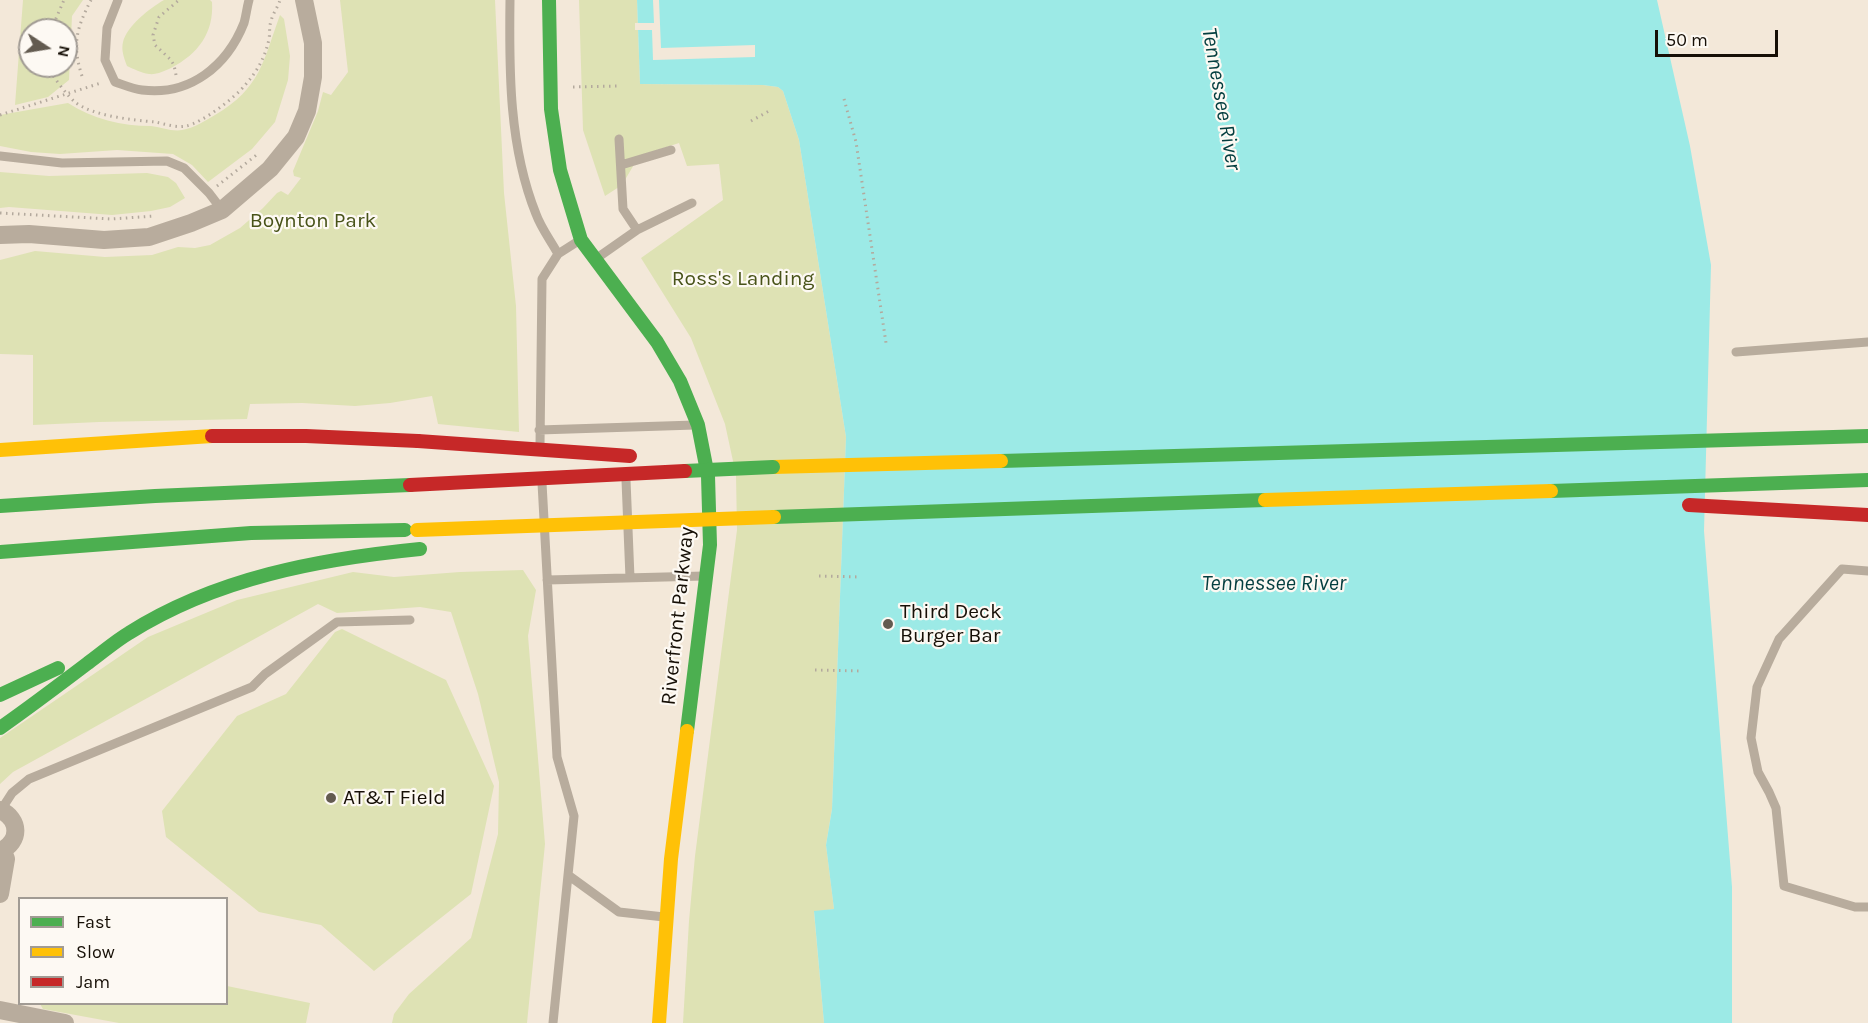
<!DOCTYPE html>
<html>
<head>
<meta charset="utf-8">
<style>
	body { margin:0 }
	#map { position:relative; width:1868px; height:1023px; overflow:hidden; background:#f3e8d9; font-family:Karla,sans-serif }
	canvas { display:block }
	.legend { position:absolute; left:18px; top:897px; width:210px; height:108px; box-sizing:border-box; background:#fdf9f3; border:2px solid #a19b94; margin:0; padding:8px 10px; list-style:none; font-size:18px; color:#160f06 }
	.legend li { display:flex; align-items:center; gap:12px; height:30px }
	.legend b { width:30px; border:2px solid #a19b94 }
	.north { position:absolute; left:18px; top:18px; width:60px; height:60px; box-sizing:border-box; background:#fdf9f3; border:2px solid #a19b94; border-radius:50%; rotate:102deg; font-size:16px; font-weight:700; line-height:24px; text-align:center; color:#160f06 }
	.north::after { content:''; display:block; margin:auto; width:21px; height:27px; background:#635b50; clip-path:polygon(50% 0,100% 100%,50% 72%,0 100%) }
	.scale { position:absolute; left:1655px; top:30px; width:123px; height:27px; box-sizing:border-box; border:3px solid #160f06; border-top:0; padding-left:8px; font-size:18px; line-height:21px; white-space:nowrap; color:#160f06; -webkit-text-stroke:4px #fdf9f3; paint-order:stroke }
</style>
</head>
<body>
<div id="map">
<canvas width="1868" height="1023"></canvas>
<ul class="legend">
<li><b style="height:8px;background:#4caf50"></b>Fast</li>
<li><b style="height:8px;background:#ffc107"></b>Slow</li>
<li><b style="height:8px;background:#c62828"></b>Jam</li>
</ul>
<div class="north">N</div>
<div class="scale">50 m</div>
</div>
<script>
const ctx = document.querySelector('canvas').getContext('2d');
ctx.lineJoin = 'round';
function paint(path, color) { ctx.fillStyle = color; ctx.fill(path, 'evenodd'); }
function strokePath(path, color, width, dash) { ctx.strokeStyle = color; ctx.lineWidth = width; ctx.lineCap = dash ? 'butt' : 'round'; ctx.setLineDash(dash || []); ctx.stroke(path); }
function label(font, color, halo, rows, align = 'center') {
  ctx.font = font + ' Karla,sans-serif'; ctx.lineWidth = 4.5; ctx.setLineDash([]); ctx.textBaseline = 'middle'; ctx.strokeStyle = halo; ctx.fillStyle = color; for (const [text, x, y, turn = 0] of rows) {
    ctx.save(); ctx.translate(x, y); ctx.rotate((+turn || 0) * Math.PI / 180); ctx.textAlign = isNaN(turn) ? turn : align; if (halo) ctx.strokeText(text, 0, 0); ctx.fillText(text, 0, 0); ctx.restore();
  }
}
const green = new Path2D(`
	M 23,0 L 83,0 L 72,16 L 69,80 L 48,97 L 15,105 ZM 30,30 L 66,30 L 66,66 L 30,66 Z
	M 164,0 L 210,0 L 212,2 C 214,33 198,54 171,68 C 165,71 156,75 149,74 C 141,73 134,69 127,66 C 124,58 121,50 123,42 C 127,26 150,8 164,0 Z
	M 340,0 L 495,0 L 504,193 L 516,306 L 519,432 L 438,424 L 432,396 L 390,403 L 355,406 L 302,403 L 250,404 L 247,419 L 99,422 L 33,425 L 33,355 L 0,354 L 0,260 L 35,251 L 105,257 L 152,255 L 178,247 L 195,248 L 210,245 L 240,228 L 263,208 L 277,193 L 281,191 L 288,195 L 301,178 L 294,176 L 293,171 L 318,111 L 323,92 L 331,95 L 348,72 Z
	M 579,0 L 637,0 L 640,84 L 763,85 L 778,87 L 783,91 L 799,140 L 846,437 L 832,809 L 826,845 L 834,909 L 814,912 L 824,1023 L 683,1023 L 689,921 L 695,856 L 737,530 L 736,475 L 725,424 L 691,338 L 641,258 L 723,200 L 719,164 L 687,166 L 679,143 L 639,156 L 622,185 L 605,196 L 583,130 Z
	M 280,15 L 284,19 L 290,56 L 288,80 L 275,122 L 252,149 L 208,182 L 192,165 L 173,154 L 117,150 L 60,154 L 31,152 L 0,146 L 0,115 L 68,103 C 92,119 122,126 151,126 C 160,127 173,132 182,130 C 194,128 205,121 215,115 C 261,88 263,61 280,15 Z
	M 0,172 L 49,176 L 147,173 L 168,177 L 176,183 L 185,198 L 170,207 L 151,211 L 112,215 L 9,207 L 0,208 Z
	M 523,570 L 536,590 L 528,636 L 545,844 L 527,1023 L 392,1023 L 394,1014 L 409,994 L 471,938 L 498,834 L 499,782 L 478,694 L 451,612 L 420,607 L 337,613 L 318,604 L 13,772 L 0,784 L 0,738 L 148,637 L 237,600 L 353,572 L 394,577 L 460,572 Z
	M 342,629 L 446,680 L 494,786 L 471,894 L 374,971 L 321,925 L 259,912 L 166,837 L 162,811 L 237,716 L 286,694 L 335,632 Z
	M 227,986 L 310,1003 L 306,1023 L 119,1023 L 43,1009 L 40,1004 L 226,1004 Z`);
const water = new Path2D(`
	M 637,0 L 1657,0 L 1690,146 L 1711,265 L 1704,531 L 1732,887 L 1732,1023 L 824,1023 L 814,911 L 834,909 L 826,845 L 832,809 L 846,437 L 799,140 L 783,91 L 778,87 L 763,85 L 640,84 Z`);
const pier = new Path2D(`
	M 653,0 L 659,0 L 661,48 L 755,45 L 755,57 L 653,60 L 652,30 L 635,30 L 635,23 L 654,23 Z`);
const path = new Path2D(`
	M 51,30 L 64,0
	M 47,66 C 52,75 67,96 75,102 C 92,116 133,120 155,122 C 165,124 176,128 186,126 C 202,123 236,97 246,84 C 258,70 265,57 269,39 C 270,33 269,27 271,21 C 273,13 278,7 280,0
	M 176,75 L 174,65 L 170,59 L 155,45 L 153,35 L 159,17 L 179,0
	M 82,76 C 72,45 76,29 91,0
	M 573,87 L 620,86
	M 844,99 L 856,142 L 886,343
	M 0,115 L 101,83
	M 751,121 L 769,111
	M 217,186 L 259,153
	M 0,213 L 111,219 L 155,216
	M 819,576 L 861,577
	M 815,670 L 863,671`);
const lane = new Path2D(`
	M 118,0 L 107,28 L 105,60 L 115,82 C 124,85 133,89 142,90 C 190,96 227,66 244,23 C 246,16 247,7 249,0
	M 510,0 C 509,71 509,147 536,214 C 541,228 551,241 558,254 L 580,240
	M 619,139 L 623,209 L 637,230
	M 0,156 L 62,163 L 167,161 L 184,168 L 209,193 L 222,210
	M 621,165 L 671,150
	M 597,258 L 637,230 L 692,203
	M 1736,352 L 1868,342
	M 539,430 L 695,425
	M 540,445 L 542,279 L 558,254
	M 626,480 L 630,578
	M 542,483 L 557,757 L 574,816 L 553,1023
	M 1868,571 L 1842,569 L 1779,639 L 1757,687 L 1751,738 L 1758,772 L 1769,792 L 1776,808 L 1784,886 L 1855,907 L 1868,907
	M 547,580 L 704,576
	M 1,810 L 12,793 L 29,779 L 252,687 L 265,674 L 337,622 L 410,620
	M 568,875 L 619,912 L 664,917`);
const street = new Path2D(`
	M 0,235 L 29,234 L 104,240 L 149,237 L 191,223 L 222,210 L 270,169 L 296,137 L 307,111 L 313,77 L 313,43 L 304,0
	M 0,810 C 20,819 21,842 0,851
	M 0,894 L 6,859 L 3,851
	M 0,1010 L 65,1023`);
const fast = new Path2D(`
	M 549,0 L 551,109 L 560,170 L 581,240 L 657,342 L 680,381 L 698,425 L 708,476 L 710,545 L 687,731
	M 1001,461 L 1868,436
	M 1551,491 L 1868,480
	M 0,506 L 155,496 L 410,485
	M 774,517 L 1265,500
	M 0,552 L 251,533 L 405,530
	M 0,695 L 58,668
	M 0,728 C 30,707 59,685 88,663 C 102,653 114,642 129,633 C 216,578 319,559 420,549`);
const slow = new Path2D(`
	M 0,450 L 212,436
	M 773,467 L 1001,461
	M 1265,500 L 1551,491
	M 659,1023 L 671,859 L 687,731`);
const jam = new Path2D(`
	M 212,436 L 306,436 L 418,441
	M 1689,505 L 1868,515`);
const fastBridge = new Path2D(`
	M 685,471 L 773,467`);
const slowBridge = new Path2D(`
	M 417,530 L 774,517`);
const jamBridge = new Path2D(`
	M 418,441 L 630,456
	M 410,485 L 685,471`);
const markers = [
	[888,624,6,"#635b50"],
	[331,798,6,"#635b50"]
];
const parkNames = [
	["Boynton Park",313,221],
	["Ross's Landing",743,279]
];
const poiNames = [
	["Third Deck",900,612],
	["Burger Bar",900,636],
	["AT&T Field",343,798]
];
const streetNames = [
	["Riverfront Parkway",678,616,-84]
];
const waterNames = [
	["Tennessee River",1221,99,80],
	["Tennessee River",1274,584]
];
paint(green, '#dee2b4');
paint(water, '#9ceae6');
paint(pier, '#f3e8d9');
strokePath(path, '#b3a99d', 3, [1.5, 4.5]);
strokePath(lane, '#b8ac9d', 9);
strokePath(street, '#b8ac9d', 18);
strokePath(fast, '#4caf50', 14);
strokePath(slow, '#ffc107', 14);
strokePath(jam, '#c62828', 14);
strokePath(fastBridge, '#4caf50', 14);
strokePath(slowBridge, '#ffc107', 14);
strokePath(jamBridge, '#c62828', 14);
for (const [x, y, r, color] of markers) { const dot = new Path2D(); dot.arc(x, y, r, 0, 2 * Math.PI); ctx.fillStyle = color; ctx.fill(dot); strokePath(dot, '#fdf9f3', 2); }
label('21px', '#485319', '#fdf9f3', parkNames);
label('21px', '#160f06', '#fdf9f3', poiNames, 'left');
label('21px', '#160f06', '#fdf9f3', streetNames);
label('italic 22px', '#033e3f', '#fdf9f3', waterNames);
</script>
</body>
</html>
